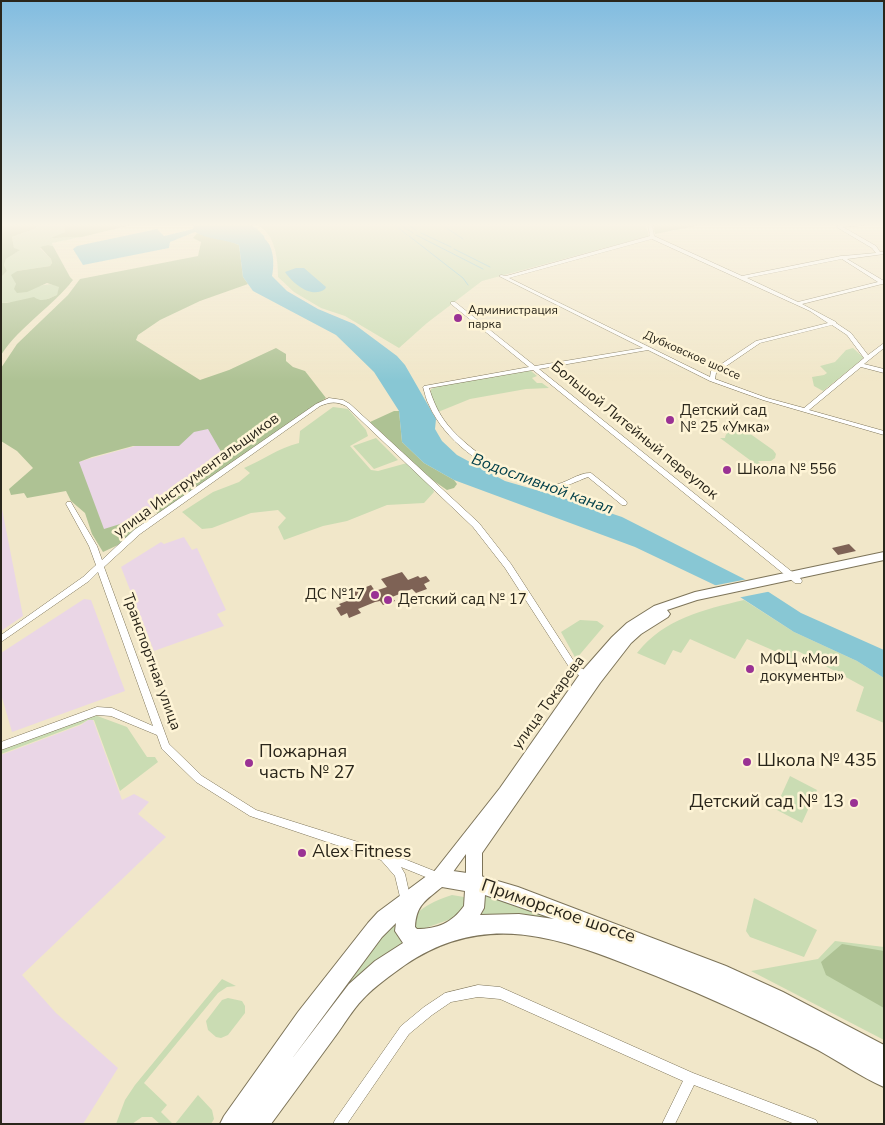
<!DOCTYPE html>
<html>
<head>
<meta charset="utf-8">
<style>
	body { margin:0 }
	#map { position:relative; width:885px; height:1125px; overflow:hidden; background:#f1e7c9; font-family:"Nunito Sans",sans-serif }
	canvas { display:block }
	.frame { position:absolute; inset:0; border:2px solid #2a261b; pointer-events:none }
</style>
</head>
<body>
<div id="map">
<canvas width="885" height="1125"></canvas>
<div class="frame"></div>
</div>
<script>
const ctx = document.querySelector('canvas').getContext('2d');
ctx.lineJoin = 'round';
function paint(path, color) { ctx.fillStyle = color; ctx.fill(path, 'evenodd'); }
function strokePath(path, color, width, dash) { ctx.strokeStyle = color; ctx.lineWidth = width; ctx.lineCap = dash ? 'butt' : 'round'; ctx.setLineDash(dash || []); ctx.stroke(path); }
function label(font, color, halo, rows, align = 'center') {
  ctx.font = font + ' "Nunito Sans",sans-serif'; ctx.lineWidth = 5; ctx.setLineDash([]); ctx.textBaseline = 'middle'; ctx.strokeStyle = halo; ctx.fillStyle = color; for (const [text, x, y, turn = 0] of rows) {
    ctx.save(); ctx.translate(x, y); ctx.rotate((+turn || 0) * Math.PI / 180); ctx.textAlign = isNaN(turn) ? turn : align; if (halo) ctx.strokeText(text, 0, 0); ctx.fillText(text, 0, 0); ctx.restore();
  }
}
const industrial = new Path2D(`
	M 211,425 L 229,454 L 138,518 L 104,530 L 78,462 Z
	M 1,504 L 23,616 L 1,631 Z
	M 184,537 L 192,550 L 197,548 L 226,610 L 217,614 L 224,626 L 154,651 L 121,567 L 161,542 L 164,544 Z
	M 84,599 L 91,600 L 125,691 L 12,732 L 1,694 L 1,653 Z
	M 88,720 L 93,720 L 122,800 L 134,794 L 149,802 L 138,814 L 166,837 L 22,975 L 56,1013 L 118,1068 L 83,1124 L 1,1124 L 1,755 L 81,725 Z`);
const green = new Path2D(`
	M 41,224 L 65,224 L 65,232 L 56,238 L 82,237 L 52,243 L 53,246 L 48,245 L 40,248 L 51,259 L 52,263 L 50,266 L 17,271 L 15,281 L 16,284 C 23,285 32,287 39,286 C 49,284 49,283 60,287 L 57,295 L 43,301 L 1,303 L 1,277 L 7,271 L 4,265 L 6,259 L 19,250 L 14,249 L 12,237 L 34,229 Z
	M 254,224 L 645,224 L 649,236 L 482,281 L 427,323 L 399,348 L 345,316 L 321,308 L 294,292 L 278,277 C 278,258 275,231 254,224 Z
	M 853,348 L 864,358 L 823,391 L 814,386 L 812,377 L 824,375 L 827,373 L 820,366 L 835,362 L 846,350 Z
	M 527,371 L 531,371 L 537,376 L 532,378 L 537,383 L 542,383 L 549,388 L 526,389 L 470,399 L 438,412 L 431,399 L 431,389 L 440,386 Z
	M 333,407 L 348,409 L 366,430 L 368,436 L 350,446 L 371,470 L 378,471 L 407,463 L 432,485 L 434,492 L 424,503 L 387,505 L 347,521 L 323,526 L 284,540 L 278,527 L 286,518 L 278,510 L 251,513 L 212,528 L 202,529 L 182,512 L 213,492 L 239,482 L 250,473 L 244,468 C 263,460 278,448 299,443 L 300,431 Z
	M 740,430 L 749,433 L 773,450 L 776,454 L 775,458 L 771,461 L 758,461 L 761,464 L 758,466 L 720,438 L 725,438 C 726,430 734,430 740,430 Z
	M 376,438 L 398,460 L 374,469 L 353,446 Z
	M 744,600 L 794,632 L 857,661 L 884,678 L 884,723 L 856,711 L 864,687 L 798,651 L 793,659 L 747,639 L 735,659 L 690,639 L 681,653 L 673,650 L 665,665 L 637,653 C 665,618 703,610 744,600 Z
	M 580,620 L 597,621 L 604,626 L 576,659 L 561,632 Z
	M 92,714 L 127,727 L 147,757 L 155,757 L 158,762 L 120,791 L 94,720 L 88,720 L 81,724 L 1,754 L 1,747 Z
	M 790,776 L 817,790 L 802,823 L 775,809 Z
	M 484,894 L 555,917 L 555,922 L 480,917 L 484,909 Z
	M 452,895 L 464,897 L 469,900 L 465,914 L 417,931 L 410,921 C 420,907 436,900 452,895 Z
	M 754,898 L 817,930 L 804,957 L 750,937 L 746,931 Z
	M 392,926 L 395,926 L 403,943 L 321,1021 L 383,934 Z
	M 835,941 L 884,947 L 884,1040 L 751,971 L 818,959 Z
	M 222,979 L 236,986 L 227,987 L 218,993 L 144,1083 L 167,1105 L 161,1112 L 173,1124 L 160,1124 L 152,1117 L 142,1117 L 132,1124 L 116,1124 L 125,1100 L 135,1085 Z
	M 228,998 L 242,1001 L 245,1006 L 245,1013 L 228,1035 L 221,1038 L 216,1037 L 208,1030 L 206,1021 L 222,1000 Z
	M 198,1095 L 212,1110 L 214,1119 L 211,1124 L 175,1124 Z`);
const forest = new Path2D(`
	M 1,224 L 41,224 L 34,229 L 12,237 L 14,248 L 20,250 L 6,259 L 4,265 L 7,271 L 1,277 Z
	M 65,224 L 147,224 L 131,225 L 82,237 L 51,238 L 65,232 Z
	M 653,224 L 705,224 L 655,234 Z
	M 197,233 C 211,238 226,239 239,245 L 243,277 L 248,284 L 200,301 L 160,320 L 138,335 L 136,340 L 200,380 L 229,370 L 276,348 L 286,354 L 286,361 L 293,367 L 305,371 L 326,398 L 162,512 L 157,513 L 153,510 L 157,505 L 223,455 L 208,429 L 194,432 L 179,446 L 133,446 L 92,457 L 79,462 L 104,529 L 133,520 L 138,521 L 140,527 L 118,545 L 103,552 L 92,534 L 85,513 L 71,501 L 66,491 L 27,498 L 24,493 L 11,495 L 9,489 L 33,468 L 17,451 L 1,441 L 1,368 L 17,344 L 68,295 L 80,279 L 198,256 L 201,242 L 193,238 Z
	M 48,245 L 53,246 L 70,277 L 73,280 C 52,307 20,326 1,355 L 1,303 L 7,303 L 34,297 C 42,303 48,299 57,295 L 59,287 L 47,283 L 27,292 L 17,293 L 14,289 L 16,284 L 11,275 L 17,271 L 50,266 L 52,263 L 51,259 L 40,247 Z
	M 394,411 L 399,411 L 402,442 L 424,463 L 454,480 L 457,484 L 454,488 L 447,490 L 425,475 L 370,422 Z
	M 842,944 L 884,951 L 884,1008 L 826,975 L 821,962 Z`);
const water = new Path2D(`
	M 192,224 L 249,224 L 256,228 L 264,236 C 265,241 268,241 270,246 C 274,255 274,267 272,276 L 287,291 L 318,309 L 354,324 L 397,356 L 405,365 L 436,419 L 435,429 L 442,441 L 457,455 L 505,481 L 574,501 L 622,517 L 764,589 L 801,613 L 884,650 L 884,678 L 857,661 L 794,632 L 740,597 L 635,547 L 454,480 L 424,463 L 402,442 L 399,411 L 374,372 L 336,335 L 253,291 L 243,277 L 239,245 C 225,239 208,240 195,232 L 170,242 L 169,248 L 83,265 L 73,249 L 77,246 L 157,229 L 164,236 L 193,229 L 194,227 Z
	M 296,268 L 304,268 L 326,287 L 325,289 C 312,299 293,284 285,272 Z`);
const pier = new Path2D(`
	M 748,579 L 772,591 L 737,598 L 712,586 Z`);
const stream = new Path2D(`
	M 394,224 L 407,235
	M 399,224 L 413,233
	M 407,224 L 416,230
	M 440,224 L 443,226
	M 445,227 L 463,239
	M 421,233 L 451,247
	M 416,235 L 483,269
	M 409,236 L 463,278 L 468,285
	M 454,249 L 490,267`);
const building = new Path2D(`
	M 849,544 L 856,551 L 838,555 L 832,548 Z
	M 402,572 L 408,580 L 418,576 L 420,578 L 426,576 L 430,581 L 424,584 L 427,589 L 416,593 L 412,589 L 392,597 L 395,601 L 383,605 L 380,601 L 375,602 L 358,609 L 361,613 L 349,618 L 347,613 L 341,616 L 336,608 L 341,606 L 339,604 L 355,598 L 351,593 L 371,585 L 375,591 L 387,587 L 381,579 Z`);
const street = new Path2D(`
	M 648,224 L 652,224 L 654,236 L 742,276 L 841,256 L 843,256 L 876,253 L 872,248 L 838,228 L 837,226 L 839,225 L 866,224 L 864,225 L 843,227 L 876,246 L 880,252 L 884,252 L 884,254 L 847,259 L 884,281 L 884,284 L 882,284 L 802,304 L 836,322 L 836,323 L 851,333 L 868,355 L 884,343 L 884,348 L 864,364 L 884,369 L 884,373 L 861,367 L 809,410 L 884,431 L 884,435 L 763,400 L 710,381 L 648,350 L 539,369 L 801,579 L 802,581 L 801,583 L 795,583 L 533,370 L 429,388 C 433,400 437,410 444,420 C 462,446 518,486 551,485 C 565,485 578,472 591,473 L 626,501 L 627,503 L 626,505 L 622,505 L 588,477 C 577,481 564,488 552,489 C 541,490 528,484 518,481 C 483,467 445,441 429,405 C 426,400 425,393 423,387 L 424,386 L 529,367 L 451,304 L 451,302 L 455,302 L 535,366 L 643,348 L 499,276 L 501,275 L 506,276 L 650,236 ZM 652,239 L 810,311 L 828,323 L 756,341 L 711,371 L 710,377 L 509,278 ZM 842,259 L 878,282 L 798,302 L 747,278 ZM 832,325 L 847,335 L 864,358 L 804,408 L 767,398 L 715,379 L 716,373 L 760,343 Z
	M 329,398 L 343,400 L 350,404 L 479,523 L 511,564 L 577,666 L 592,674 L 593,676 L 592,678 C 585,680 577,674 571,670 L 505,568 L 473,527 L 346,406 C 336,401 330,402 320,406 L 140,534 L 104,567 L 169,744 L 202,776 L 256,810 L 374,847 L 442,874 L 443,877 L 442,880 L 438,882 L 401,867 L 405,874 L 411,901 L 410,905 L 406,906 L 402,905 L 401,901 L 395,876 L 381,860 L 250,816 L 196,782 L 162,749 L 157,735 L 111,716 L 97,715 L 1,750 L 1,742 L 97,707 L 112,708 L 153,726 L 98,572 L 89,581 L 1,642 L 1,635 L 83,577 L 96,565 L 89,546 L 66,504 L 67,502 L 71,502 L 72,504 L 97,546 L 102,560 L 134,530 L 316,404 Z
	M 478,985 L 500,987 L 693,1073 L 816,1120 L 818,1124 L 795,1124 L 694,1085 L 675,1124 L 662,1124 L 683,1081 L 500,999 L 478,997 L 451,1002 L 432,1015 L 409,1034 L 347,1124 L 333,1124 L 335,1120 L 401,1026 L 424,1007 L 445,993 Z`);
const secondary = new Path2D(`
	M 884,552 L 884,560 L 697,600 L 667,610 L 670,614 L 668,617 L 641,634 L 631,643 L 600,683 L 482,853 L 482,883 L 480,888 L 474,890 L 468,888 L 466,883 L 466,854 L 445,883 L 439,885 L 433,883 L 431,878 L 433,873 L 500,788 L 582,671 L 612,637 L 627,623 L 654,606 L 695,592 Z`);
const highway = new Path2D(`
	M 439,869 L 474,874 L 518,887 L 726,966 L 783,992 L 884,1045 L 884,1087 C 861,1077 840,1062 818,1050 C 765,1023 711,998 656,976 C 569,942 491,906 405,965 C 391,975 375,986 363,999 C 352,1010 344,1025 334,1038 C 313,1067 292,1095 271,1124 L 220,1124 L 224,1116 L 298,1012 L 368,923 L 378,912 L 432,872 ZM 442,887 L 465,891 L 464,906 C 452,923 437,929 417,929 L 415,927 C 416,905 426,900 442,887 ZM 485,895 L 554,919 L 519,914 L 480,915 L 484,908 ZM 396,923 L 395,931 L 403,943 L 375,961 L 349,984 L 291,1060 L 382,937 Z`);
const markers = [
	[458,318,5,"#9a3294"],
	[670,420,5,"#9a3294"],
	[727,470,5,"#9a3294"],
	[375,595,5,"#9a3294"],
	[388,600,5,"#9a3294"],
	[750,669,5,"#9a3294"],
	[747,762,5,"#9a3294"],
	[249,763,5,"#9a3294"],
	[854,803,5,"#9a3294"],
	[302,853,5,"#9a3294"]
];
const farPoinames = [
	["Администрация",468,311],
	["парка",468,325]
];
const farStreetnames = [
	["Дубковское шоссе",692,356,24]
];
const poiNames = [
	["Детский сад",680,411],
	["№ 25 «Умка»",680,428],
	["Школа № 556",737,470],
	["ДС №17",365,595,"right"],
	["Детский сад № 17",398,600],
	["МФЦ «Мои",760,660],
	["документы»",760,677]
];
const streetNames = [
	["Большой Литейный переулок",634,431,39],
	["улица Инструментальщиков",197,476,-36],
	["Транспортная улица",151,662,70],
	["улица Токарева",549,703,-54]
];
const waterNames = [
	["Водосливной канал",542,485,20]
];
const nearPoinames = [
	["Пожарная",259,753],
	["часть № 27",259,774],
	["Школа № 435",757,762],
	["Детский сад № 13",844,803,"right"],
	["Alex Fitness",312,853]
];
const nearStreetnames = [
	["Приморское шоссе",558,912,19]
];
paint(industrial, '#ead6e6');
paint(green, '#cadcb3');
paint(forest, '#aec294');
paint(water, '#88c7d4');
paint(pier, '#f1e7c9');
strokePath(stream, '#88c7d4', 1);
paint(building, '#7e6255');
strokePath(street, '#7d7459', 1);
strokePath(secondary, '#7d7459', 2);
strokePath(highway, '#7d7459', 2);
paint(street, '#fff');
paint(secondary, '#fff');
paint(highway, '#fff');
const sky = ctx.createLinearGradient(0, 0, 0, 381);
sky.addColorStop(0, '#81bce0');
sky.addColorStop(0.59, '#f9f4e7');
sky.addColorStop(1, '#f9f4e700');
ctx.fillStyle = sky;
ctx.fillRect(0, 0, 885, 381);
for (const [x, y, r, color] of markers) { const dot = new Path2D(); dot.arc(x, y, r, 0, 2 * Math.PI); ctx.fillStyle = color; ctx.fill(dot); strokePath(dot, '#fef4d6', 2); }
label('12px', '#2a261b', '#fef4d6', farPoinames, 'left');
label('12px', '#2a261b', '#fef4d6', farStreetnames);
label('15px', '#2a261b', '#fef4d6', poiNames, 'left');
label('15px', '#2a261b', '#fef4d6', streetNames);
label('italic 16px', '#03404a', '#fef4d6', waterNames);
label('18px', '#2a261b', '#fef4d6', nearPoinames, 'left');
label('18px', '#2a261b', '#fef4d6', nearStreetnames);
</script>
</body>
</html>
